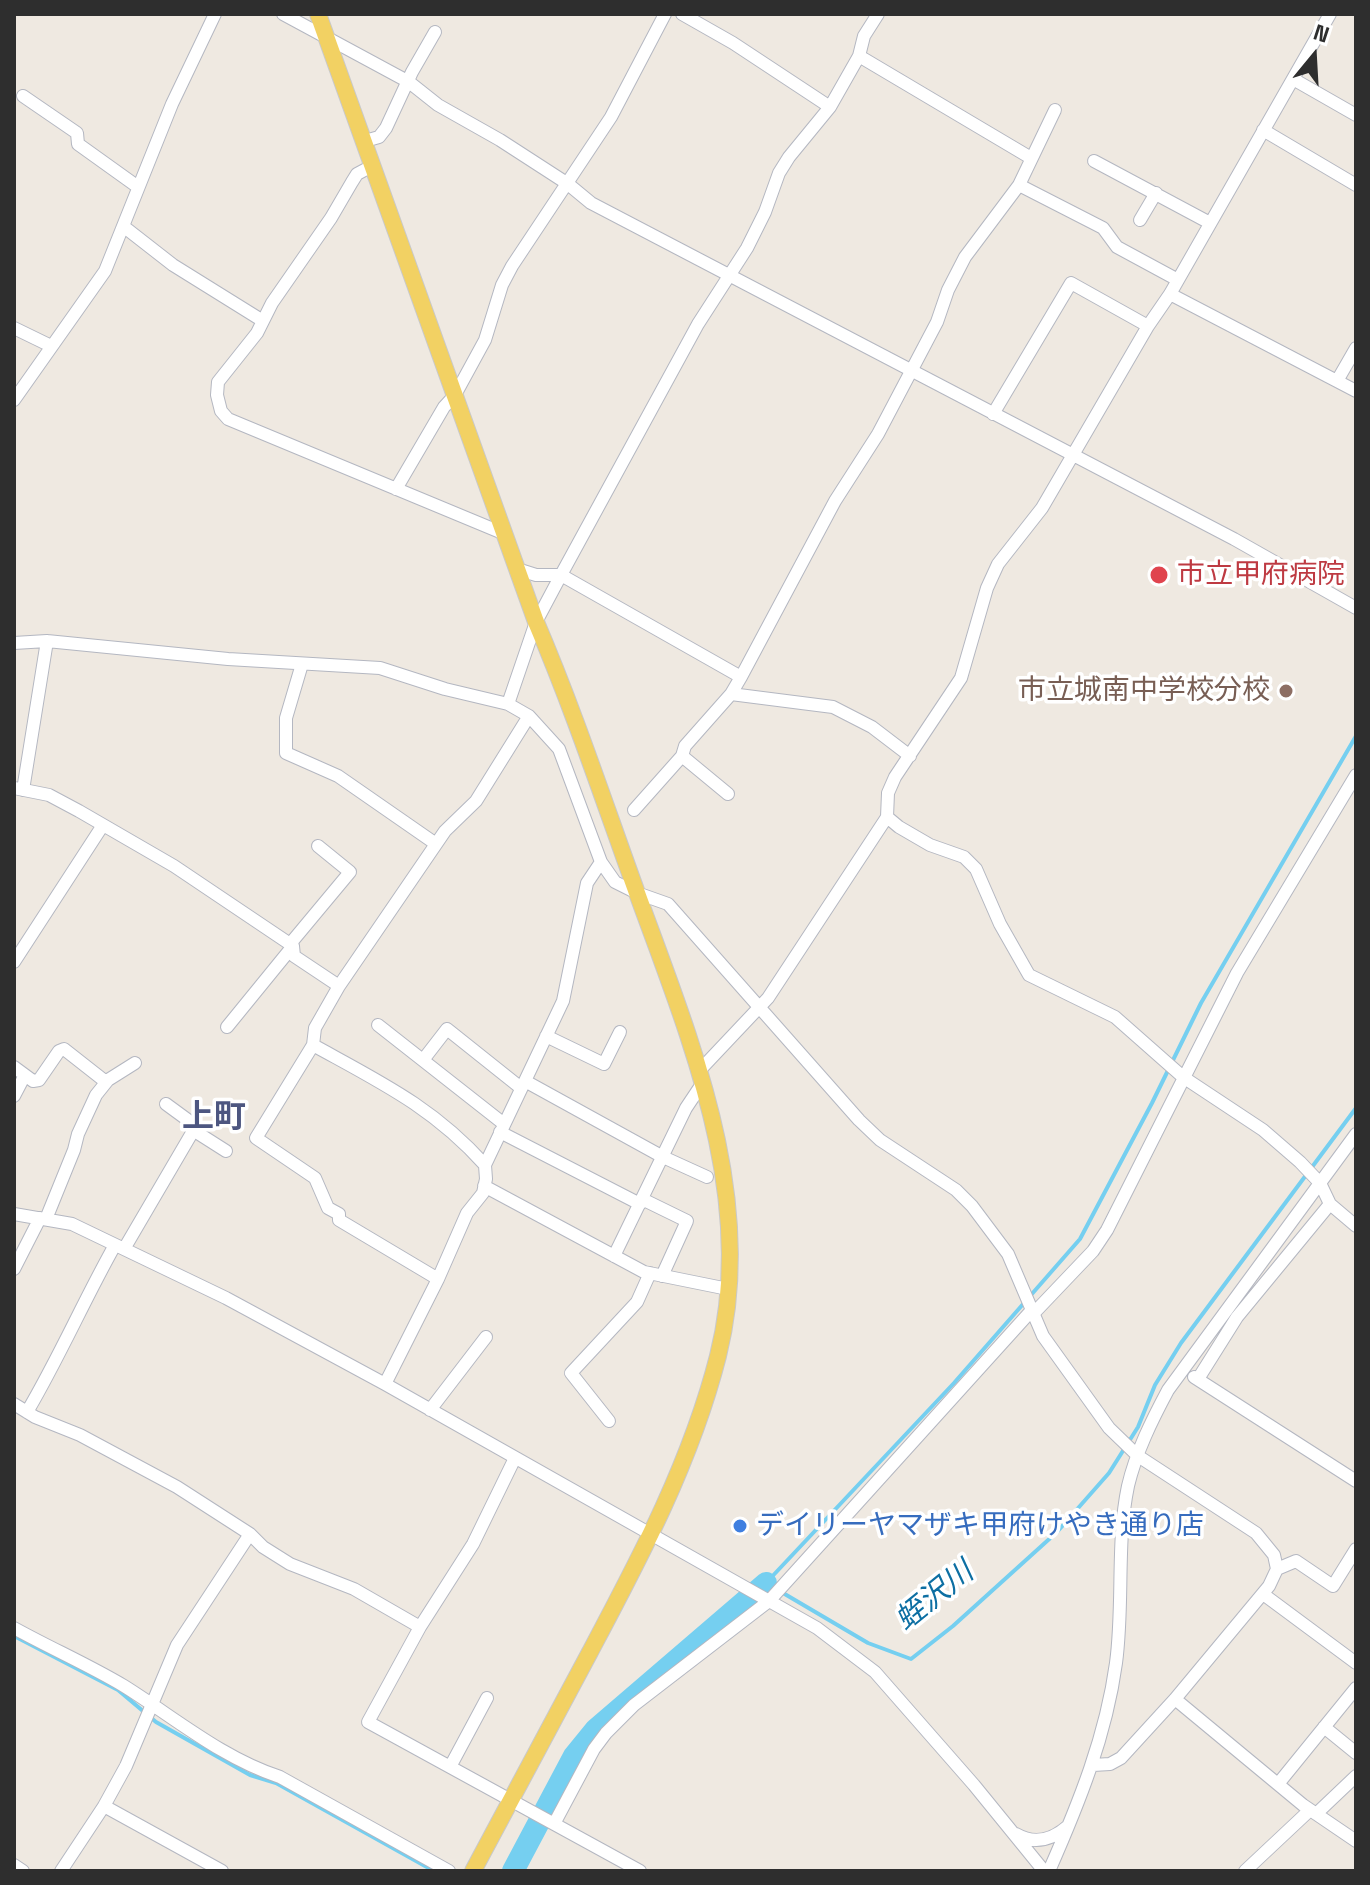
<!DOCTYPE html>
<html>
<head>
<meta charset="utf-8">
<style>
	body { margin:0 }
	#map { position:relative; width:1370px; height:1885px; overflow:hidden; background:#efe9e1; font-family:"Space Grotesk",sans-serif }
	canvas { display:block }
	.frame { position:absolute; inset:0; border:16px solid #2e2e2e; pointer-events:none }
	.north { position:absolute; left:1274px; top:16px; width:80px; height:80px; -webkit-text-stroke:6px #fff; paint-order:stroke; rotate:18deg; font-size:22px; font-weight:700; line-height:32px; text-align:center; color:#2e2e2e }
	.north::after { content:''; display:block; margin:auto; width:28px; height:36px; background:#2e2e2e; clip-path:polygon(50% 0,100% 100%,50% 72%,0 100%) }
</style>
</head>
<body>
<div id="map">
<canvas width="1370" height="1885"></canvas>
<div class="frame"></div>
<div class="north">N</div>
</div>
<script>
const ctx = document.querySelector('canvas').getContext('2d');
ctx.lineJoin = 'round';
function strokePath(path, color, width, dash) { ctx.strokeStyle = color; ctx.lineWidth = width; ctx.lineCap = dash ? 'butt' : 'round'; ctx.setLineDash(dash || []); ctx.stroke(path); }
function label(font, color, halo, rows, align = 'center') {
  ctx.font = font + ' "Space Grotesk","Noto Sans JP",sans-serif'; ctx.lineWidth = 7; ctx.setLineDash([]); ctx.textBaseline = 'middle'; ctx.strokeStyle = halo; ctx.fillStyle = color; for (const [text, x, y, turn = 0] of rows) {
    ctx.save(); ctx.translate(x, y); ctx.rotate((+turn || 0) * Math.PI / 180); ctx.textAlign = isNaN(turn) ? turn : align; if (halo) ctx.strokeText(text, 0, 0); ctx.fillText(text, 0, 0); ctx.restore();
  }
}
const stream = new Path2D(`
	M 1356,736 L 1201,1003 L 1152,1103 L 1080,1239 L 954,1383 L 766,1583 L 868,1643 L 911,1659 L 953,1626 L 1057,1532 L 1109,1473 L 1138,1427 L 1155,1385 L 1181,1343 L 1356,1108
	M 14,1636 L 118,1690 L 156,1722 L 250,1775 L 276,1783 L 434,1871`);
const river = new Path2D(`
	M 513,1871 L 574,1756 L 596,1729 L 766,1583`);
const minor = new Path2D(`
	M 283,14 L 409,82 L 438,105 L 500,140 L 568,184 L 591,203 L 1234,539 L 1356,608
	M 682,14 L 733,43 L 830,107
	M 1330,14 L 1170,294 L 1148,326 L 1042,508 L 998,564 L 987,588 L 961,678 L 895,777 L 888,793 L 887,817 L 899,827 L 930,845 L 964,857 L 976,869 L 1000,924 L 1029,975 L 1115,1017 L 1183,1077 L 1263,1130 L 1300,1162 L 1320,1183 L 1330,1204 L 1356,1226
	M 859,56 L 1031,158
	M 1293,79 L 1356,115
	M 23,96 L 77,133 L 78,144 L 138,187
	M 1263,130 L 1356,185
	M 365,141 L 379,137 L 386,128 L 412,72 L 435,32
	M 1094,161 L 1210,223
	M 372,166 L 357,174 L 352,182 L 331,218 L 272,303 L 257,333 L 218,382 L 217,395 L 221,411 L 228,419 L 505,534
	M 1019,185 L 1103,228 L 1117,247 L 1178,280
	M 1140,220 L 1156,193
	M 123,226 L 173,265 L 263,321
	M 1170,294 L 1356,391
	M 14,328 L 51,346
	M 1337,381 L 1356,348
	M 14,400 L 105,271 L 172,104 L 215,14
	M 993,414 L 1071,283 L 1148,326
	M 396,489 L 444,407 L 455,395 L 485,340 L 502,285 L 512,266 L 611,117 L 665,14
	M 517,569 L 536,575 L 561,575 L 741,677
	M 14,643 L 47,641 L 228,659 L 380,668 L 445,689 L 508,704 L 529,716 L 559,749 L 601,862 L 615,882 L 637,893 L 668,904 L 859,1120 L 880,1140 L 956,1190 L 972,1206 L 1008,1254 L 1043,1336 L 1109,1428 L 1138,1456 L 1256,1533 L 1274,1555 L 1277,1569 L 1269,1586 L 1175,1699 L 1121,1758 L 1110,1764 L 1093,1765
	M 302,664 L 286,718 L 286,753 L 338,776 L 436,844
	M 731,694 L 833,707 L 872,727 L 910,756
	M 508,704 L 536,622 L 561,575 L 698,324 L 747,248 L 765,212 L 779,173 L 789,157 L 830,107 L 859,56 L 864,36 L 878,14
	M 682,756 L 728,794
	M 14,788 L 49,795 L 79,811 L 174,866 L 293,946 L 294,956 L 339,986
	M 23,790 L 47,641
	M 634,810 L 682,756 L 685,746 L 731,694 L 741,677 L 835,501 L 878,434 L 937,322 L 948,290 L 965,257 L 1019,185 L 1055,110
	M 290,944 L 350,872 L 318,846
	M 14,962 L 103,825
	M 378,1025 L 504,1124
	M 227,1027 L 293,946
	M 546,1036 L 604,1064 L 620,1032
	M 313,1045 C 380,1082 433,1107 485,1165
	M 423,1060 L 447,1029 L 521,1088
	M 14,1067 L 33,1081 L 39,1080 L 59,1051 L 64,1049 L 106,1082
	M 700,1070 L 768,998 L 887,817
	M 525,1081 L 663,1157 L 707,1177
	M 14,1096 L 25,1075
	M 193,1130 L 226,1151
	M 500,1132 L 640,1204
	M 484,1186 L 644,1272 L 728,1289
	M 642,1199 L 687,1221 L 662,1276
	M 14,1214 L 72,1224 L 226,1298 L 385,1384 L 817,1628 L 875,1672 L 974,1785 L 1044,1871
	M 46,1219 L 74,1150 L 78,1134 L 96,1095 L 108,1080 L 135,1063
	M 124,1249 L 196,1126 L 166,1104
	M 614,1256 L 686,1108 L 702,1084
	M 14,1269 L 40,1218
	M 438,1279 L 339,1220 L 339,1214 L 328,1208 L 315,1178 L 256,1138 L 313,1045 L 315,1028 L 339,986 L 445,831 L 476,801 L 529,716
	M 1033,1314 L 1093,1251 L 1107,1230 L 1237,973 L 1356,775
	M 1194,1377 L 1356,1481
	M 1198,1379 L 1237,1317 L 1330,1204
	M 385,1384 L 438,1279 L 467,1213 L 483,1193 L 486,1179 L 485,1165 L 563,1001 L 587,883 L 601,862
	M 14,1404 L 35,1417 L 80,1435 L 177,1487 L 250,1534 L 263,1547 L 290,1564 L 354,1589 L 420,1627
	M 430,1410 L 486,1337
	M 27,1412 C 59,1358 84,1300 115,1245
	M 609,1421 L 571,1373 L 637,1302 L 650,1273
	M 515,1458 L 473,1544 L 420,1627 L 368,1722 L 640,1871
	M 1277,1569 L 1296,1561 L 1333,1586 L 1356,1549
	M 1263,1594 L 1356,1663
	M 14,1628 C 50,1648 89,1665 124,1686 C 175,1718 222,1758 280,1777 L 449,1871
	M 1175,1699 L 1303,1805 L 1356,1841
	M 1324,1727 L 1356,1753
	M 450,1767 L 487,1698
	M 1278,1784 L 1356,1688
	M 104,1806 L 222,1871
	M 1316,1814 L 1356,1776
	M 554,1824 L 594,1749 L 606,1733 L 634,1705 L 769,1601 L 1032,1310
	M 1016,1834 C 1035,1845 1052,1840 1068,1826
	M 14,1865 L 23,1871
	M 61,1871 L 104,1806 L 126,1766 L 177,1645 L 250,1534
	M 1049,1871 C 1079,1803 1106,1736 1116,1663 C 1124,1604 1116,1543 1128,1486 C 1136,1452 1152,1420 1168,1390 L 1356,1134
	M 1245,1871 L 1310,1810`);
const major = new Path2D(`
	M 318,14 L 536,622 C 574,711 604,802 637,893 C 690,1039 758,1198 718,1356 C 691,1462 641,1556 590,1652 C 551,1725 512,1798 473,1871`);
const markers = [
	[1159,575,10,"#e0444e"],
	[1286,691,8,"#8d6e63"],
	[740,1526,8,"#3f7fe0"]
];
const healthNames = [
	["市立甲府病院",1177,575]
];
const educationNames = [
	["市立城南中学校分校",1270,691]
];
const shopNames = [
	["デイリーヤマザキ甲府けやき通り店",756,1526]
];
const waterNames = [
	["蛭沢川",935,1597,-39]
];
const quarterNames = [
	["上町",214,1118]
];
strokePath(stream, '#75cff0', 4);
strokePath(river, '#75cff0', 22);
strokePath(minor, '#b4b7c1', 14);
strokePath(major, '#c9c9c9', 18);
strokePath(minor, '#fff', 12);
strokePath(major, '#f2d163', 16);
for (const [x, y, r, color] of markers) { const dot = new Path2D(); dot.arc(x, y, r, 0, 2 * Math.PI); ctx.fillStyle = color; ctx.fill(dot); strokePath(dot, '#fff', 3); }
label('28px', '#be3a42', '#fff', healthNames, 'left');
label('28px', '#785e54', '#fff', educationNames, 'right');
label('28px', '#366cbe', '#fff', shopNames, 'left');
label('italic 30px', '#0d6fa3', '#fff', waterNames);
label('bold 32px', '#4d5680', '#fff', quarterNames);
</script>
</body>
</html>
